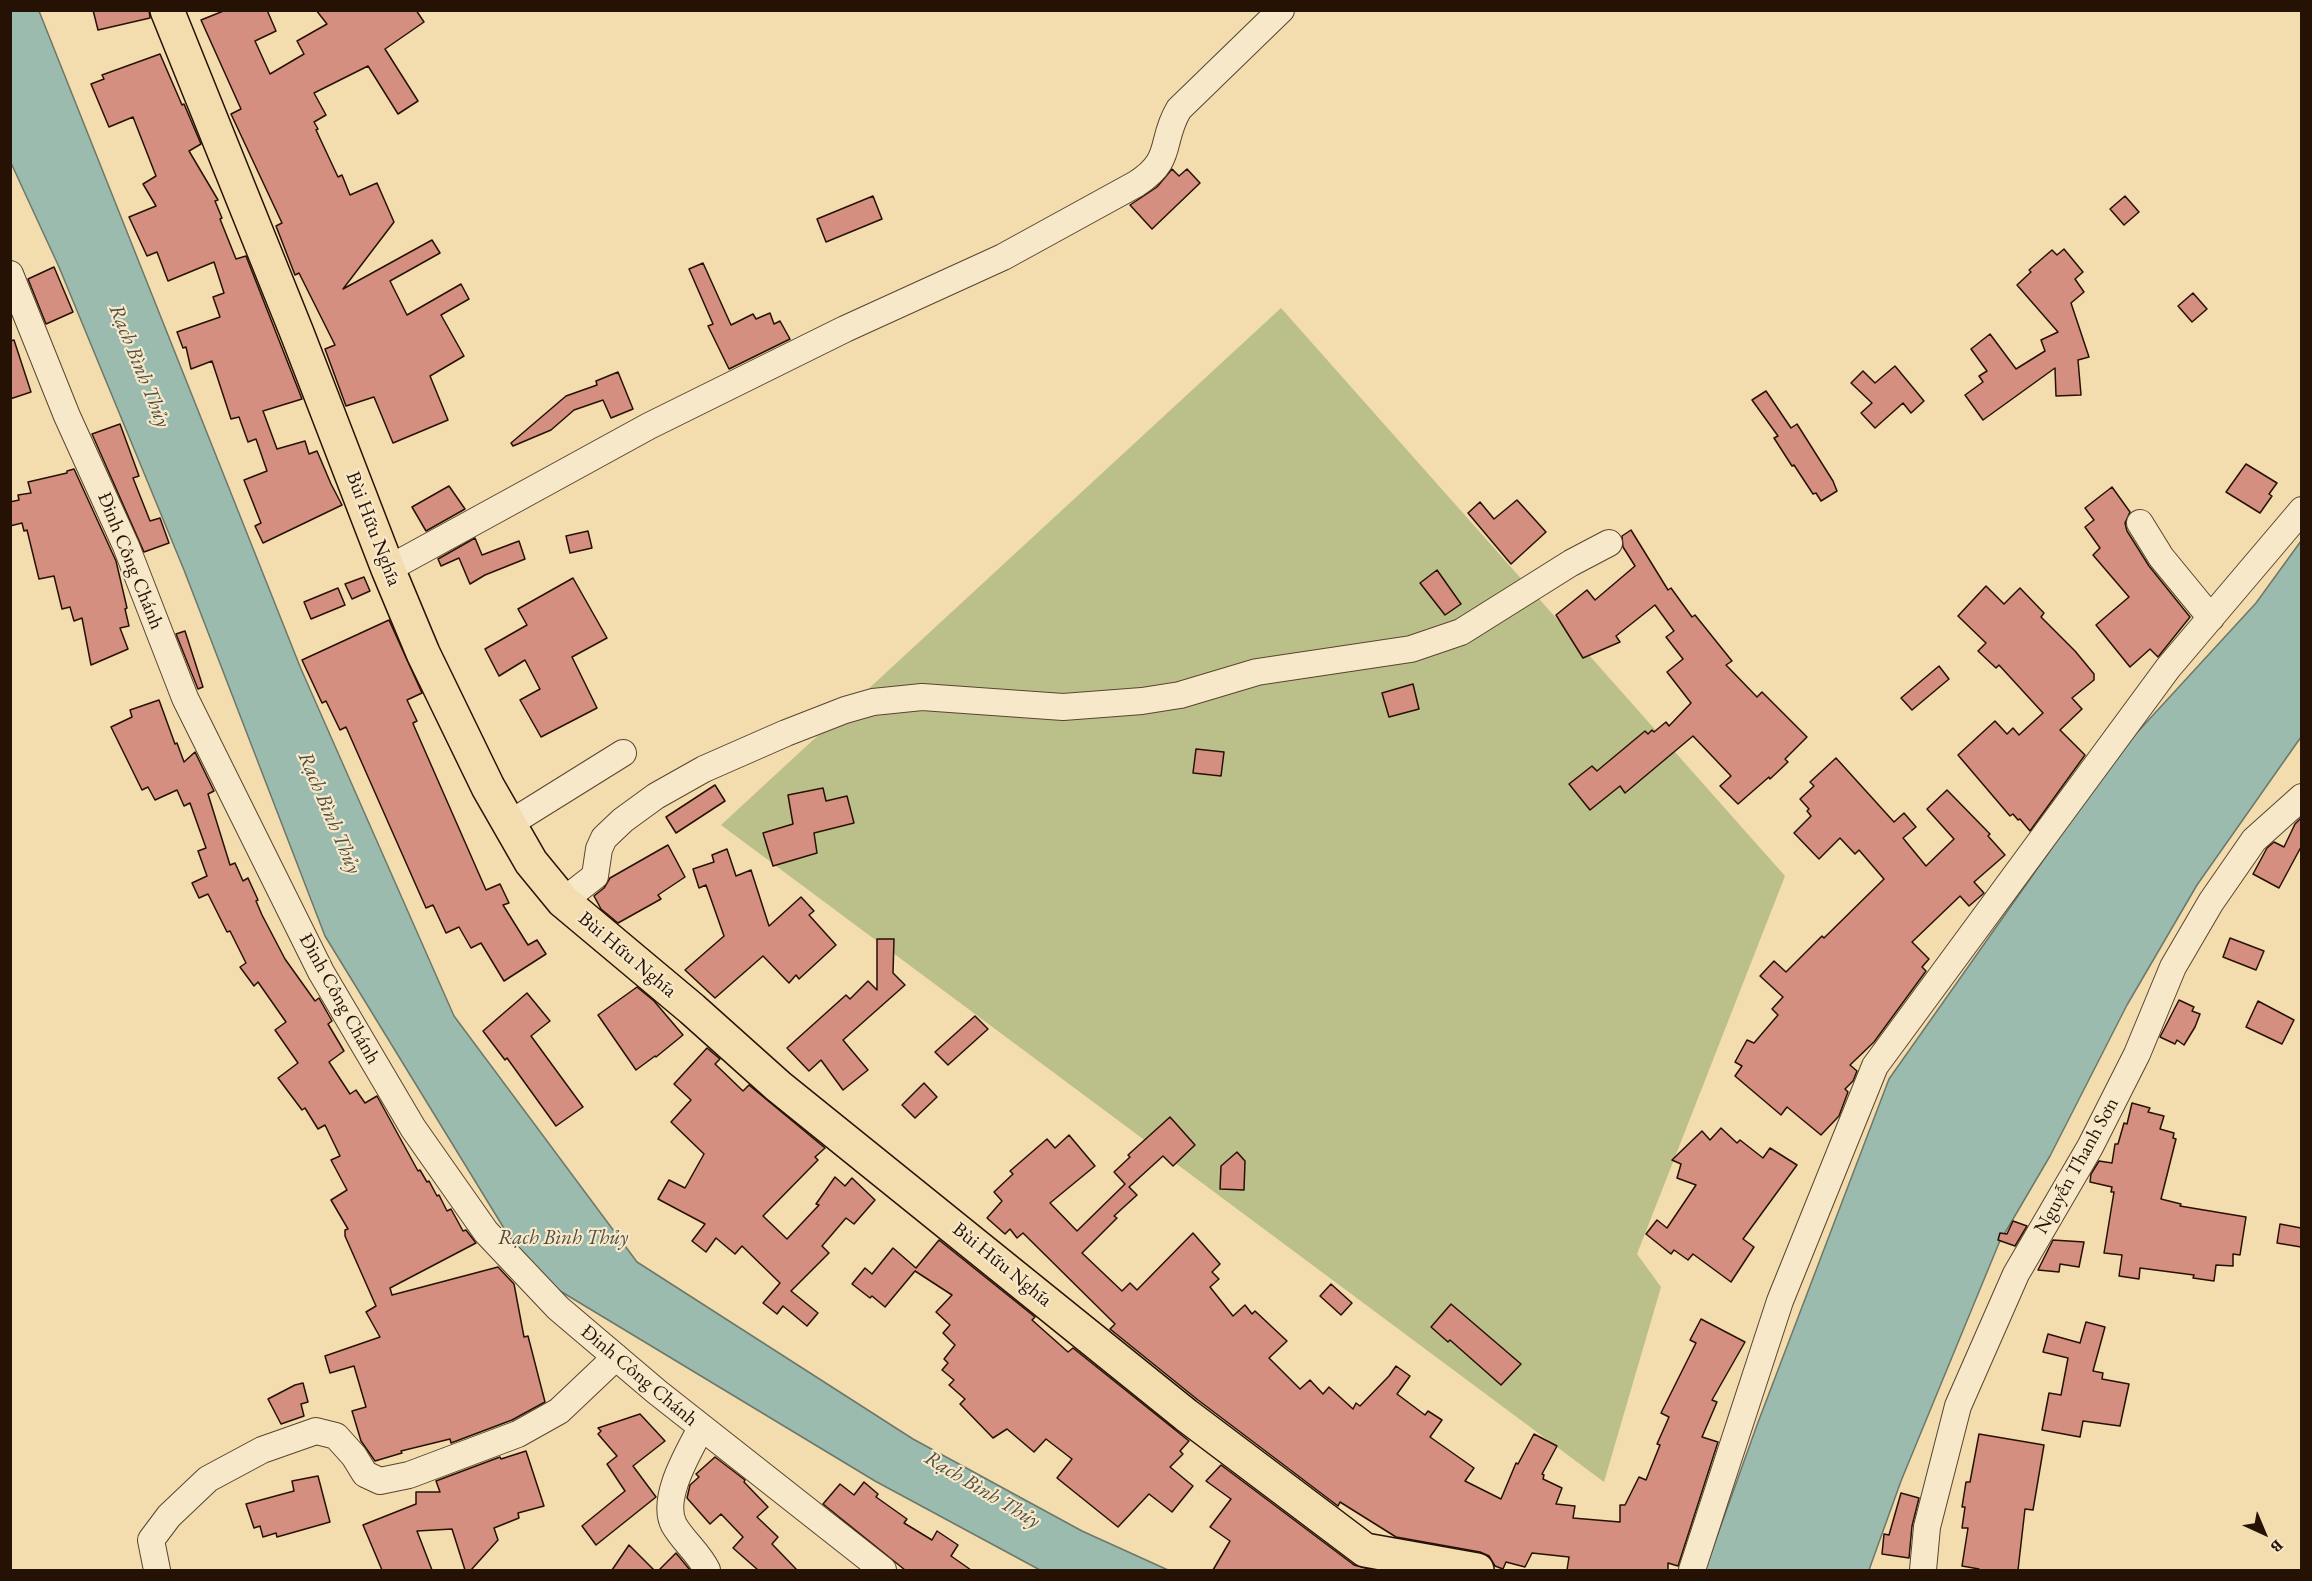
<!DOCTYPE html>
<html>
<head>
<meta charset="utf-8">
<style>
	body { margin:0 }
	#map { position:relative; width:2312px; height:1581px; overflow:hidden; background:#f3dcad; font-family:"EB Garamond",serif }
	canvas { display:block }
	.frame { position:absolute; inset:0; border:12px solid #261205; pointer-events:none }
	.north { position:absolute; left:2234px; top:1503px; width:60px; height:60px; -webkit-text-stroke:4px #f7e8ca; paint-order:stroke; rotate:136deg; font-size:16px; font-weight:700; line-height:24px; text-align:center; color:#261205 }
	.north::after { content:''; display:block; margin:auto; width:21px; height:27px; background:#261205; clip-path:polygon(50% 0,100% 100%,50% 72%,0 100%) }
</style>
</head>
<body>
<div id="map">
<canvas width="2312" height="1581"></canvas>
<div class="frame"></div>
<div class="north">B</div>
</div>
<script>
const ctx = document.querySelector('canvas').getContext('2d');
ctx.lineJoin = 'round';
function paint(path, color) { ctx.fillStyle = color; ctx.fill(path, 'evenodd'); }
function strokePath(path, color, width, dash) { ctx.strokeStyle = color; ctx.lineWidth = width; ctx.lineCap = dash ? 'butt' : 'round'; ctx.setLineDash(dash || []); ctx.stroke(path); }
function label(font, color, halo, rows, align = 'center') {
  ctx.font = font + ' "EB Garamond",serif'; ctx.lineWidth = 4.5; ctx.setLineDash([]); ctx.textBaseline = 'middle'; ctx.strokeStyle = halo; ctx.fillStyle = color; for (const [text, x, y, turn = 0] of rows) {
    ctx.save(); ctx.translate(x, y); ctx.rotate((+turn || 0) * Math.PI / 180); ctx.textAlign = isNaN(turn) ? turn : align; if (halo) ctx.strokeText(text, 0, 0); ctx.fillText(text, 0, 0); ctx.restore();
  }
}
const green = new Path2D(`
	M 1281,308 L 1785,876 L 1637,1254 L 1661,1287 L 1604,1482 L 721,825 Z`);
const water = new Path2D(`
	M 11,11 L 39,11 L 301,669 L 454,1016 L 637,1262 L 913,1439 L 1082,1531 L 1168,1570 L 1040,1570 L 875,1481 L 532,1274 L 325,936 L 184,570 L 59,267 L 11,163 Z
	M 2301,541 L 2301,737 L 2197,885 L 2127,1005 L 2050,1156 L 1999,1243 L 1901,1481 L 1869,1570 L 1705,1570 L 1757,1425 L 1889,1079 L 2121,750 L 2256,603 Z`);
const building = new Path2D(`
	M 93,10 L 149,10 L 150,18 L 98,30 Z
	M 226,10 L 267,10 L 276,31 L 255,41 L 270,74 L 304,54 L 297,41 L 327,24 L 316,10 L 416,10 L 424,22 L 385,49 L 418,101 L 398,114 L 368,66 L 314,93 L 326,115 L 314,122 L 318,129 L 316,130 L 338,177 L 342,175 L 350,195 L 377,183 L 394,222 L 343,289 L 432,240 L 440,253 L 390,281 L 407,315 L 461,284 L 469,299 L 441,315 L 464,356 L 430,376 L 448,420 L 393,443 L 374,397 L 346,406 L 325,349 L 335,345 L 299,273 L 295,275 L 276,226 L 282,223 L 231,114 L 241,109 L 201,20 Z
	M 160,54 L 182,105 L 184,104 L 201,144 L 189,151 L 218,200 L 215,201 L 222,218 L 220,219 L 236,259 L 246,256 L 302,399 L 263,411 L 277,449 L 305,441 L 309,454 L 317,451 L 331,484 L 342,505 L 263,543 L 255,526 L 261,523 L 244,480 L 267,471 L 256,439 L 248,442 L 239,417 L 231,419 L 212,361 L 191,369 L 186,347 L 183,348 L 177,332 L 220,317 L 213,297 L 224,293 L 214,262 L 168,281 L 157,252 L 147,256 L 129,217 L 156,206 L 143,184 L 156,176 L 133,117 L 109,127 L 91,84 L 104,79 L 102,75 Z
	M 1172,169 L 1179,176 L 1187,169 L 1200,183 L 1152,229 L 1130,205 L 1157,187 Z
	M 873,196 L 882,219 L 826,242 L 817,219 Z
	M 2125,196 L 2139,212 L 2124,225 L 2110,209 Z
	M 2064,249 L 2083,272 L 2075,279 L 2084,292 L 2071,303 L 2089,357 L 2078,360 L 2081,395 L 2056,396 L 2055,368 L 1983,420 L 1965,395 L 1983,382 L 1979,376 L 1987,371 L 1971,349 L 1990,334 L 2016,369 L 2045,351 L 2041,340 L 2058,332 L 2017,285 L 2031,272 L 2029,270 L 2052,250 L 2057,255 Z
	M 703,263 L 731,325 L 753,314 L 756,319 L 770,313 L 774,324 L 780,321 L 790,339 L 729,369 L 708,326 L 713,324 L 689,269 Z
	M 54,267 L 73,312 L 46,324 L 28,279 Z
	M 2193,293 L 2207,309 L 2192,322 L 2178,306 Z
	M 14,340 L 31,392 L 10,399 L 10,341 Z
	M 1895,366 L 1924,401 L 1911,413 L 1903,403 L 1875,428 L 1861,413 L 1872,403 L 1851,383 L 1863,371 L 1875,383 Z
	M 618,372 L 633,409 L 611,418 L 603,400 L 574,410 L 551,430 L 513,446 L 511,443 L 566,396 L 597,385 L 596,381 Z
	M 1766,391 L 1791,428 L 1797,424 L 1833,481 L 1837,491 L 1821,501 L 1816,493 L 1813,494 L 1794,465 L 1792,466 L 1774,438 L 1778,436 L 1752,400 Z
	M 120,424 L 139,476 L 133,478 L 150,521 L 160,518 L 169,543 L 144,552 L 92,434 Z
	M 2246,464 L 2277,483 L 2269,494 L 2272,496 L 2260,513 L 2226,492 Z
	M 74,469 L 116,561 L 127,608 L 125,609 L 129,626 L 120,628 L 128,649 L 91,665 L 82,618 L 74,621 L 70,607 L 62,609 L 54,576 L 39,579 L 27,530 L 24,531 L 22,523 L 10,526 L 10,502 L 19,500 L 18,495 L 31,493 L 28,482 L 67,473 L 67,471 Z
	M 449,486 L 465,509 L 426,531 L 412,507 Z
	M 2112,487 L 2130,512 L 2125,523 L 2127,531 L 2149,566 L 2190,617 L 2158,657 L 2150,649 L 2130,667 L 2096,625 L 2129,597 L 2093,555 L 2100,548 L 2085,527 L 2094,520 L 2085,508 Z
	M 1517,500 L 1546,532 L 1511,564 L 1468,513 L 1480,502 L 1494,519 Z
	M 1631,530 L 1668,590 L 1671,588 L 1692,617 L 1695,615 L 1732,661 L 1726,665 L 1757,697 L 1762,692 L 1807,737 L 1785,759 L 1788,762 L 1770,779 L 1769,777 L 1738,804 L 1720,786 L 1731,776 L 1693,736 L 1625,793 L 1620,786 L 1590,810 L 1569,784 L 1592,766 L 1597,771 L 1645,731 L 1648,734 L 1652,730 L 1654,732 L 1666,722 L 1669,726 L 1691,703 L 1667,672 L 1683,659 L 1666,637 L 1674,631 L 1655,605 L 1616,636 L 1620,642 L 1583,658 L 1556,615 L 1587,590 L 1595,600 L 1635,566 L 1623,547 L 1622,536 Z
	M 588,531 L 592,548 L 570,553 L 566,536 Z
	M 475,538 L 482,555 L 519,541 L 525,559 L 485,575 L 470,584 L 459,558 L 441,566 L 438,559 Z
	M 1437,570 L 1461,604 L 1445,615 L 1420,583 Z
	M 364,577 L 370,591 L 352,599 L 345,584 Z
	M 573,578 L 607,638 L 572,657 L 597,708 L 541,737 L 520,700 L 540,689 L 525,660 L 499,676 L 485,649 L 527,625 L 518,609 Z
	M 1986,586 L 2004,604 L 2020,588 L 2044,613 L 2041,617 L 2075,651 L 2094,674 L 2094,680 L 2072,698 L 2082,709 L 2060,730 L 2085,755 L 2030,831 L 2020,819 L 2018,820 L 2013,814 L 2010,816 L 1958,755 L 1995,721 L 2007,734 L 2013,728 L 2019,735 L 2043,713 L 1999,665 L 1996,668 L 1978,651 L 1986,643 L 1958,616 Z
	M 338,588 L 345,605 L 311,619 L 304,602 Z
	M 389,620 L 422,693 L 407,700 L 417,721 L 413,723 L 414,726 L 486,890 L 500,884 L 509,903 L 503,905 L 528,945 L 537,940 L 546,954 L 504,981 L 481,943 L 471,948 L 459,927 L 446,933 L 433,905 L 426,908 L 346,727 L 340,730 L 326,701 L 322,703 L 302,660 Z
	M 185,631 L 203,687 L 198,689 L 176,634 Z
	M 1939,666 L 1949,679 L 1912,710 L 1901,698 Z
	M 1413,684 L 1419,709 L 1389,717 L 1382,693 Z
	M 159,700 L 175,744 L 177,743 L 184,762 L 195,752 L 214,791 L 208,794 L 230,865 L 235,863 L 243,881 L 248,878 L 258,900 L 256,901 L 262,915 L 285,959 L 315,1001 L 319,998 L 332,1021 L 328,1024 L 344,1051 L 329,1062 L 350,1094 L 356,1090 L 365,1103 L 377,1096 L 418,1171 L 420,1170 L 427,1182 L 429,1181 L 437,1196 L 439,1195 L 447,1211 L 451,1209 L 463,1231 L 466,1230 L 476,1243 L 390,1288 L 392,1295 L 498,1267 L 514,1284 L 524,1337 L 528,1336 L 545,1402 L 512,1420 L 451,1443 L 450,1439 L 401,1451 L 402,1453 L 375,1461 L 361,1441 L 352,1411 L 366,1407 L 354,1366 L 330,1373 L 325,1356 L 380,1337 L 366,1312 L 376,1306 L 345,1236 L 345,1230 L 348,1229 L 331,1200 L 347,1190 L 331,1160 L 340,1156 L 325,1125 L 318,1129 L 305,1108 L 302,1110 L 278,1078 L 298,1063 L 275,1030 L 286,1022 L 258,982 L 254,986 L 240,967 L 246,963 L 230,931 L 227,932 L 208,894 L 199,898 L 192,883 L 207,876 L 198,851 L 206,848 L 190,803 L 184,806 L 177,790 L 155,800 L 148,787 L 142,790 L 111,727 L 132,717 L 130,710 Z
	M 1196,749 L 1224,752 L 1221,776 L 1193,773 Z
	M 1836,758 L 1894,822 L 1904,813 L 1916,827 L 1903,838 L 1926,866 L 1954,839 L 1927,809 L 1947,790 L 1990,834 L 1988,836 L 2005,855 L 1974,882 L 1984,893 L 1983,894 L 1969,906 L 1960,896 L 1912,942 L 1929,959 L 1922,967 L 1926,971 L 1874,1042 L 1850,1065 L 1857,1071 L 1853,1081 L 1845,1089 L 1848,1092 L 1839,1116 L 1821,1135 L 1787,1107 L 1781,1115 L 1735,1076 L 1742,1066 L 1735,1062 L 1747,1040 L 1754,1043 L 1778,1015 L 1772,1009 L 1783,997 L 1760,976 L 1774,961 L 1786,972 L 1822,936 L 1824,938 L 1884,879 L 1859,850 L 1855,854 L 1840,838 L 1819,859 L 1794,833 L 1811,816 L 1807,811 L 1809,809 L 1800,799 L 1814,786 L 1810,782 Z
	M 715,785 L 725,801 L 676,833 L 666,817 Z
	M 823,788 L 826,801 L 847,796 L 854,823 L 814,833 L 817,853 L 773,866 L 763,833 L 793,824 L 788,795 Z
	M 2301,818 L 2301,847 L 2279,888 L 2253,874 L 2267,848 L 2274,842 L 2284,847 L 2295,824 Z
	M 668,845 L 685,877 L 658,895 L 661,899 L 618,923 L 601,909 L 594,896 L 604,888 L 610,878 Z
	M 727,849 L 736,876 L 751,870 L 769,926 L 801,897 L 814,911 L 809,915 L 836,945 L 799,979 L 796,975 L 789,983 L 763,956 L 715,998 L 685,970 L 724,936 L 706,885 L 699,888 L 693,869 L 714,862 L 712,855 Z
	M 2230,938 L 2264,951 L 2256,970 L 2223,957 Z
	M 877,939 L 894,939 L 893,973 L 905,985 L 843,1040 L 868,1070 L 843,1090 L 821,1060 L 809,1071 L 787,1048 L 846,995 L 850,999 L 868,981 L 877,990 Z
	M 637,987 L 654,1001 L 683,1035 L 656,1057 L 655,1056 L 636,1070 L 598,1015 Z
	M 527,993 L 550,1021 L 531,1036 L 583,1107 L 556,1126 L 507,1058 L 505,1060 L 483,1031 Z
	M 2179,1000 L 2194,1007 L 2192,1011 L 2200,1014 L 2195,1027 L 2184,1045 L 2177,1040 L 2175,1044 L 2160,1037 Z
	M 2258,1001 L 2294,1020 L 2282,1044 L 2246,1027 Z
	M 975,1016 L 988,1029 L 948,1065 L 935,1052 Z
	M 707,1048 L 720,1059 L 715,1064 L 743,1091 L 749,1085 L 825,1148 L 815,1157 L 818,1160 L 763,1216 L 787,1239 L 819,1205 L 816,1204 L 835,1177 L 845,1186 L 852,1178 L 875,1200 L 854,1224 L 846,1218 L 822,1246 L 829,1253 L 791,1291 L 818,1313 L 807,1326 L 783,1306 L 777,1314 L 763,1303 L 780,1283 L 742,1246 L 735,1254 L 716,1238 L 706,1252 L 692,1241 L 705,1224 L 658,1199 L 669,1180 L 685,1188 L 704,1154 L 671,1122 L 691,1100 L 674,1084 Z
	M 924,1083 L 937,1097 L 915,1118 L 902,1105 Z
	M 2132,1103 L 2150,1108 L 2148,1112 L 2164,1116 L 2160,1129 L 2174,1133 L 2173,1138 L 2176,1139 L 2161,1199 L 2181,1204 L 2180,1206 L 2246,1217 L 2240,1255 L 2233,1254 L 2233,1266 L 2216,1265 L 2214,1281 L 2193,1278 L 2194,1275 L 2140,1268 L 2139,1279 L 2119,1276 L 2122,1255 L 2104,1253 L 2114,1192 L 2111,1192 L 2112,1187 L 2090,1182 L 2091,1174 L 2099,1161 L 2112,1163 L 2115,1144 L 2118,1144 L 2124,1123 L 2127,1124 Z
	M 1170,1117 L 1195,1145 L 1173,1166 L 1163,1156 L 1129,1187 L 1137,1195 L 1114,1216 L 1117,1218 L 1082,1253 L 1122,1291 L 1130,1283 L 1137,1290 L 1193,1233 L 1220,1264 L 1212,1272 L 1219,1279 L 1210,1287 L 1233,1316 L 1245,1305 L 1252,1314 L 1255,1311 L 1287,1341 L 1269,1358 L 1300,1389 L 1310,1380 L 1323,1394 L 1329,1387 L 1353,1409 L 1356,1403 L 1360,1406 L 1389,1376 L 1396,1366 L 1410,1376 L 1397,1394 L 1425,1415 L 1428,1411 L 1442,1420 L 1430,1437 L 1474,1468 L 1465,1481 L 1501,1499 L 1516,1463 L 1518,1464 L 1534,1434 L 1557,1446 L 1542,1474 L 1544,1475 L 1543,1479 L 1562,1488 L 1556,1504 L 1575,1506 L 1573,1518 L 1620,1522 L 1620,1505 L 1625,1505 L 1639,1477 L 1646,1480 L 1660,1445 L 1657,1444 L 1669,1417 L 1661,1413 L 1696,1343 L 1690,1340 L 1701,1319 L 1745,1342 L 1712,1400 L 1717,1402 L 1702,1437 L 1718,1442 L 1678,1566 L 1668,1563 L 1668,1570 L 1567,1570 L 1569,1557 L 1532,1553 L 1525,1567 L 1506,1562 L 1503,1569 L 1495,1566 L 1489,1556 L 1480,1552 L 1396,1537 L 1340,1502 L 1338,1506 L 1198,1400 L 1110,1329 L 1115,1324 L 1023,1233 L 1017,1238 L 1010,1229 L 1005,1234 L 987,1218 L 1002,1201 L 994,1192 L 1013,1174 L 1010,1171 L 1047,1139 L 1055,1148 L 1069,1135 L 1095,1166 L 1050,1203 L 1077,1231 L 1125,1184 L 1114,1172 L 1130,1157 L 1128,1155 Z
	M 1721,1128 L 1737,1143 L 1740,1140 L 1763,1158 L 1770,1148 L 1797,1165 L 1743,1239 L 1754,1247 L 1731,1282 L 1693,1254 L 1688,1260 L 1674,1250 L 1671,1254 L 1646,1234 L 1657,1220 L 1667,1228 L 1696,1185 L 1677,1178 L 1681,1164 L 1672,1160 L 1702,1131 L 1710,1140 Z
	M 1237,1152 L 1245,1161 L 1244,1190 L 1220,1189 L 1221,1166 Z
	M 2013,1221 L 2027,1226 L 2015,1246 L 1998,1240 L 2000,1233 L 2007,1234 Z
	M 2280,1224 L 2301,1228 L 2301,1247 L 2277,1243 Z
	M 939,1240 L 1035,1317 L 1032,1320 L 1068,1352 L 1073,1348 L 1189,1441 L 1180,1451 L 1183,1454 L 1170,1467 L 1193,1486 L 1172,1512 L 1149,1494 L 1118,1527 L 1057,1478 L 1072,1459 L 1046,1439 L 1034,1452 L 1007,1429 L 993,1438 L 960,1404 L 965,1399 L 949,1385 L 954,1380 L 942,1370 L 948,1363 L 944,1359 L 955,1345 L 943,1333 L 950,1325 L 936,1312 L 952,1295 L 915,1271 L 885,1307 L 872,1296 L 870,1298 L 852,1284 L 865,1268 L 872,1274 L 893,1248 L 916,1268 Z
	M 2053,1240 L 2084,1242 L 2079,1267 L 2060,1264 L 2059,1272 L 2038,1270 Z
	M 1331,1284 L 1352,1303 L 1341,1315 L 1320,1296 Z
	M 1451,1304 L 1521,1364 L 1501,1385 L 1450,1340 L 1448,1342 L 1431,1327 Z
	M 2086,1322 L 2105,1327 L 2093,1371 L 2103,1373 L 2102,1379 L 2129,1384 L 2120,1426 L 2083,1421 L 2080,1437 L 2042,1430 L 2049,1393 L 2061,1395 L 2068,1358 L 2043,1352 L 2048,1334 L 2080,1343 Z
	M 303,1383 L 308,1402 L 301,1404 L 304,1416 L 281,1424 L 268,1399 L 295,1385 Z
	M 640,1414 L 665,1441 L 633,1466 L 656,1497 L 596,1545 L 582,1526 L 625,1491 L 607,1464 L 617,1456 L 598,1434 L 601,1431 L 598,1428 Z
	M 1979,1434 L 2044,1445 L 2033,1510 L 2025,1509 L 2018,1570 L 1979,1570 L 1979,1569 L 1962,1566 L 1968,1528 L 1962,1528 L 1965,1507 L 1962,1507 L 1966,1482 L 1970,1482 Z
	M 526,1451 L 544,1506 L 518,1513 L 519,1518 L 494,1528 L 498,1540 L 471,1570 L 465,1570 L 452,1529 L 417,1531 L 432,1570 L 382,1570 L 363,1525 L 416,1504 L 416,1492 L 440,1492 L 436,1481 L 500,1457 L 501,1459 Z
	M 715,1457 L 745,1480 L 744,1482 L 768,1507 L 757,1517 L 778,1537 L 772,1544 L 797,1570 L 758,1570 L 733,1548 L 743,1537 L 721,1514 L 710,1524 L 687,1498 L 690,1485 L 699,1477 L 696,1474 Z
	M 1221,1465 L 1354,1565 L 1373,1570 L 1213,1570 L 1230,1541 L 1210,1527 L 1231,1499 L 1206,1481 Z
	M 318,1476 L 330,1522 L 277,1537 L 276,1533 L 263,1537 L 260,1526 L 254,1528 L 246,1504 L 294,1491 L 292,1481 Z
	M 864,1482 L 878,1494 L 876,1497 L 907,1519 L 904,1523 L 932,1540 L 937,1531 L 958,1545 L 951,1556 L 971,1570 L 905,1570 L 823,1504 L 840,1484 L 854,1495 Z
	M 1901,1493 L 1919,1498 L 1912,1526 L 1909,1558 L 1882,1554 L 1884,1534 L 1889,1535 Z
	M 629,1545 L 654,1570 L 612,1570 Z
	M 676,1553 L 690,1570 L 659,1570 Z`);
const minor = new Path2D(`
	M 10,274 L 67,416 L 126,546 L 185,698 L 321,972 L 413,1128 L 486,1232 L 558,1308 L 657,1392 L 883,1570
	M 2140,523 L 2161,557 L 2211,618
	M 388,569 L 649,426 L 845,329 L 1003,257 L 1136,184 C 1175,159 1159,142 1179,109 L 1281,10
	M 509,824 L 623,753
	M 563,901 L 595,876 L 599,849 L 604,838 L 623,820 L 656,796 L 704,769 L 786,733 L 845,710 L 873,702 L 922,697 L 1063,707 L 1142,701 L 1180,695 L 1257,672 L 1411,649 L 1461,632 L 1571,563 L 1609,543
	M 701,1428 C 689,1452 660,1498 674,1525 C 683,1541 699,1553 707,1570
	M 157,1570 L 151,1540 L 169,1516 L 208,1479 L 262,1450 L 316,1431 L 336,1436 L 354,1456 L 365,1474 L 380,1481 L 409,1475 L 518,1434 L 559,1411 L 616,1357
	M 1692,1570 L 1780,1301 L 1875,1066 L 2168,668 L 2302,510
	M 1923,1570 L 1927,1527 L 1958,1406 L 2016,1274 L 2090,1147 L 2137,1054 L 2173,967 L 2211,902 L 2254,840 L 2302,797`);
const major = new Path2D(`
	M 167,10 L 297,333 L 388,569 L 423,653 L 488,787 L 531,862 L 563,901 L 692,1009 L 778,1086 L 1186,1415 L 1365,1550 L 1477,1570`);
const streetNames = [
	["Bùi Hữu Nghĩa",373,529,69],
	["Đinh Công Chánh",130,561,68],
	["Bùi Hữu Nghĩa",627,955,40],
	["Đinh Công Chánh",339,999,61],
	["Nguyễn Thanh Sơn",2077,1166,-61],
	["Bùi Hữu Nghĩa",1002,1265,39],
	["Đinh Công Chánh",639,1376,40]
];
const waterNames = [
	["Rạch Bình Thủy",139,366,68],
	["Rạch Bình Thủy",329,813,67],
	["Rạch Bình Thủy",563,1238],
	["Rạch Bình Thủy",982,1490,31]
];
paint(green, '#bbc08a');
paint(water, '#9bbbae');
strokePath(water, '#6c776a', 1.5);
paint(building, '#d58f80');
strokePath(building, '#261205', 1.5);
strokePath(minor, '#59442f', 28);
strokePath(major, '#261205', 36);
strokePath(minor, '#f7e8ca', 26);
strokePath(major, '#f3dcad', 33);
label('20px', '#261205', '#f7e8ca', streetNames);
label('italic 21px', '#4f4d40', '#f7e8ca', waterNames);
</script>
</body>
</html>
